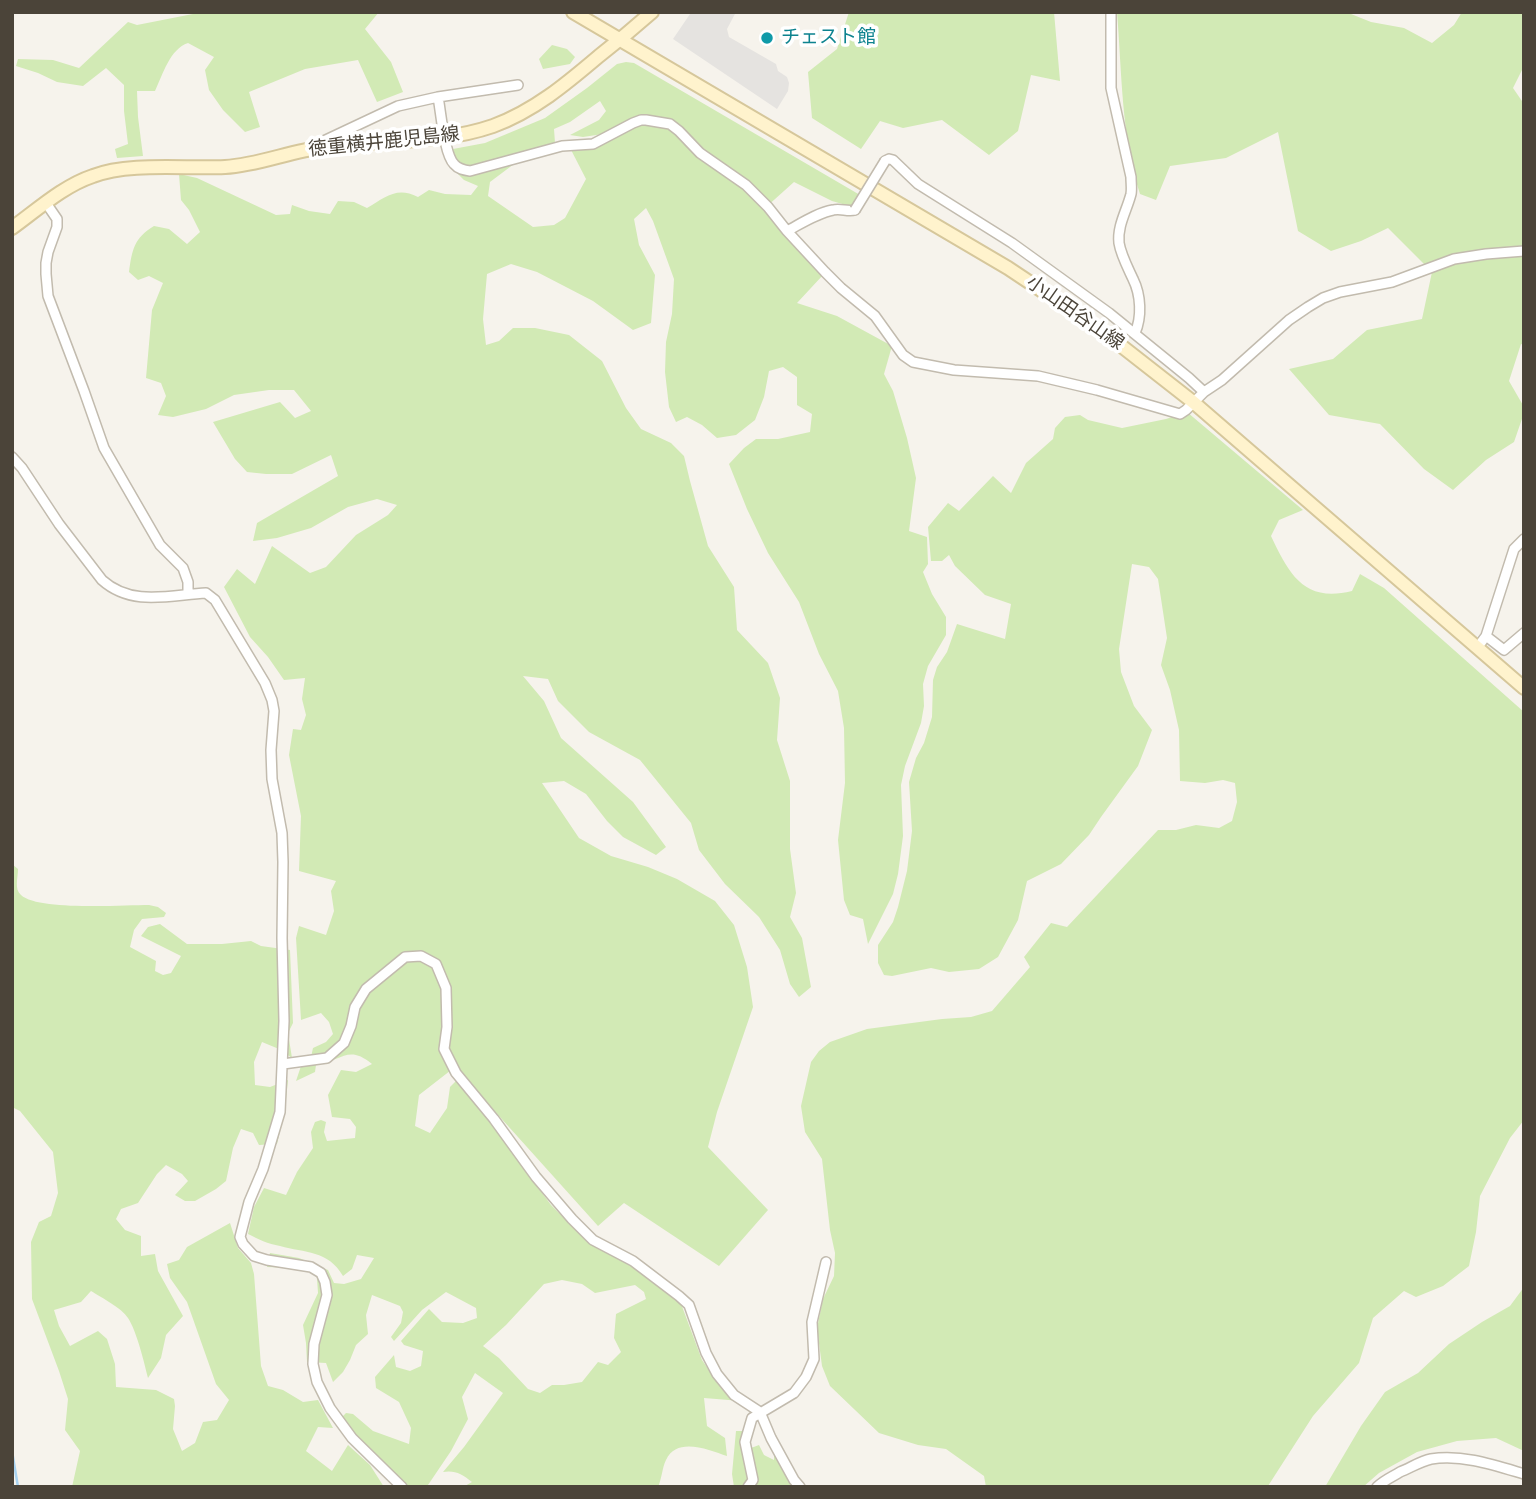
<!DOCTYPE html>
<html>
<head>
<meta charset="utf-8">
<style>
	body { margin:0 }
	#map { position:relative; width:1536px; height:1499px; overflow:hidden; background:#f6f3ec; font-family:Rubik,sans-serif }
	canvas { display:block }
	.frame { position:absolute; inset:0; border:14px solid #4b4439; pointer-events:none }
</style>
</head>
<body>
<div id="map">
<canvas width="1536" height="1499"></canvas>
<div class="frame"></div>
</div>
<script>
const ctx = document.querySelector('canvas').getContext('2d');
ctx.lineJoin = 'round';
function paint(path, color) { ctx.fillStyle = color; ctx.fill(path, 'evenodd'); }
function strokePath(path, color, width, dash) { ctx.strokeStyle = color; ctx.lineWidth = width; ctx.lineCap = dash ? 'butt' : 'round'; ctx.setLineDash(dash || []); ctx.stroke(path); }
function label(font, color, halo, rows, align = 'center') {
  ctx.font = font + ' Rubik,"Noto Sans JP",sans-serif'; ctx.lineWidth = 7; ctx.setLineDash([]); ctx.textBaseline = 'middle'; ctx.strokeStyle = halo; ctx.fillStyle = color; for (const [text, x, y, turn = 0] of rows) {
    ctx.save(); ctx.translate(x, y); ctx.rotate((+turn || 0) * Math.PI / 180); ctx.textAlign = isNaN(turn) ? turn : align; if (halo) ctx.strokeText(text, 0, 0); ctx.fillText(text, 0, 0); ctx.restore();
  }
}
const green = new Path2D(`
	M 203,12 L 379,12 L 365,29 L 391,62 L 403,92 L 377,102 L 358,60 L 305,69 L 249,92 L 260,127 L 245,132 L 223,110 L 209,90 L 205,70 L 214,57 L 188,43 C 170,49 163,74 155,91 L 137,91 L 138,117 L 143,156 L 117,158 L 115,149 L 128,144 L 124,111 L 124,85 L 106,68 L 83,86 L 57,82 L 38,73 L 16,66 L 18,59 L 53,60 L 79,68 L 128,22 L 137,25 Z
	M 849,12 L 1054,12 L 1060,81 L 1031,75 L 1018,131 L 989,155 L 942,120 L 903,128 L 880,121 L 861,149 L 812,118 L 808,72 L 837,49 Z
	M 1117,12 L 1346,12 L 1371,22 L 1404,28 L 1432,43 L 1454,25 L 1462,12 L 1524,12 L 1524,66 L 1513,88 L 1524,104 L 1524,345 L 1521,344 L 1509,381 L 1524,407 L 1524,413 L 1514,442 L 1486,460 L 1453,490 L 1424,469 L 1380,424 L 1329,415 L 1289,369 L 1333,359 L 1367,330 L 1422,319 L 1432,272 L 1388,228 L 1361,241 L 1331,251 L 1298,231 L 1278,132 L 1226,158 L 1170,166 L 1156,200 L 1140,194 C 1121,135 1122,73 1117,12 Z
	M 552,45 L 567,49 L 575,57 L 570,64 L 543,69 L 539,59 Z
	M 626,62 L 634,63 L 860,195 L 853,207 L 832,201 L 794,182 L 765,208 L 788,239 L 823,275 L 797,303 L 837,316 L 892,346 L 884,374 L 893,391 L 907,438 L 916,478 L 909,531 L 927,537 L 928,564 L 923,572 L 932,594 L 946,617 L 946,635 L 928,666 L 923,684 L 924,706 L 921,723 L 905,766 L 901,785 L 903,836 L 898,874 L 893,894 L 868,944 L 863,919 L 850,915 L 844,900 L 838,840 L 845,783 L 844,728 L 838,691 L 819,654 L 799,602 L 768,553 L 747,509 L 729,464 L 744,448 L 756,439 L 778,439 L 810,432 L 812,414 L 797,405 L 797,377 L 783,367 L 769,371 L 764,397 L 755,420 L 736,435 L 717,438 L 702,425 L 687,417 L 676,422 L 669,407 L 665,372 L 666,342 L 672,314 L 674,279 L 653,221 L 646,208 L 634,219 L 639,245 L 655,275 L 651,323 L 633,330 L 593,301 L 537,272 L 511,264 L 487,274 L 483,319 L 486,345 L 499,341 L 513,328 L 535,328 L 569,335 L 602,361 L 626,408 L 641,429 L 671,443 L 684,456 L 690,481 L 708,546 L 734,587 L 737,630 L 768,663 L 780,698 L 777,740 L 790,781 L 790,849 L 796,893 L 790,917 L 802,938 L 811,987 L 799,997 L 790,984 L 780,950 L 759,917 L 725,884 L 699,850 L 691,823 L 640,760 L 589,732 L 558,701 L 548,679 L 523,676 L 544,701 L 561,738 L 633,802 L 666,847 L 656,855 L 623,837 L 607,821 L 586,794 L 564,781 L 542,783 L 579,838 L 611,856 L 648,867 L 677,879 L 715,901 L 734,925 L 747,967 L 753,1007 L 717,1112 L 708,1147 L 768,1210 L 719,1266 L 624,1203 L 598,1226 L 455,1067 L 419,1095 L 415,1126 L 430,1133 L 447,1108 L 450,1087 L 458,1079 L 551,1205 L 587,1241 L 625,1257 L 680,1301 L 702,1360 L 715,1379 L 739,1396 L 753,1402 L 704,1398 L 707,1426 L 725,1438 L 727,1456 C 709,1450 677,1436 666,1460 C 662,1468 662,1478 658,1487 L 463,1487 L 472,1482 C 462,1474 455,1470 443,1472 L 464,1447 L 503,1393 L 475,1373 L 462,1397 L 468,1419 L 451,1451 L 428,1485 L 425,1487 L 409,1487 L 370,1448 L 343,1433 L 336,1423 L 346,1413 L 353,1414 L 373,1431 L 409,1444 L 411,1428 L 399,1402 L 376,1388 L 375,1377 L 394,1355 L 396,1367 L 410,1371 L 421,1366 L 423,1351 L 404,1345 L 401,1341 L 429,1309 L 442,1322 L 463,1323 L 477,1318 L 476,1308 L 446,1292 L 422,1310 L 394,1341 L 391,1337 L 401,1323 L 403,1312 L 400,1306 L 372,1295 L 366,1315 L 368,1334 L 356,1345 L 350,1360 L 343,1372 L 333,1382 L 326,1363 L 307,1362 L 306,1343 L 303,1325 L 318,1293 L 317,1278 L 313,1272 L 294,1268 L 267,1267 L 270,1253 L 299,1258 L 328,1270 L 334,1283 L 344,1284 L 361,1279 L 374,1258 L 357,1255 L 352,1269 L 343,1276 C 328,1250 305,1253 280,1246 C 268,1244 258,1239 248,1234 L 254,1207 L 264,1188 L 286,1195 L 297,1172 L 313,1148 L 311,1132 L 315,1122 L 321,1120 L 326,1122 L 324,1132 L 327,1141 L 355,1138 L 356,1127 L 350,1119 L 332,1117 L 328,1095 L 341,1070 L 356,1072 L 372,1064 C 348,1044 342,1061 316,1065 L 315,1072 L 296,1081 L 303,1060 L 311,1057 L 313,1048 L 326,1042 L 333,1034 L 329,1022 L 321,1013 L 301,1020 L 296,938 L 299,926 L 326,935 L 334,911 L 331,891 L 336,881 L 299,871 L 301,816 L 289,755 L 293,729 L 301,730 L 306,715 L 302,699 L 305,678 L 284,680 L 268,657 L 250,637 L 224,587 L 237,569 L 255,584 L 272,546 L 310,573 L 326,567 L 356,535 L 388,515 L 397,505 L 377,499 L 348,507 L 311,528 L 277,538 L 253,541 L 257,523 L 338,476 L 331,455 L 292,474 L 266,474 L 247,472 L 235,459 L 213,422 L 280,402 L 295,418 L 311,411 L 294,390 L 269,390 L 234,395 L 206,409 L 173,417 L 158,415 L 166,396 L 161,383 L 146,378 L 152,310 L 163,283 L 149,276 L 138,280 L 129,272 C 132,250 134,238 154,226 L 169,229 L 187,244 L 200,232 L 189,210 L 181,200 L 179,174 L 197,178 L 276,215 L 290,214 L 292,205 L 309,211 L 330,214 L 338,201 L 354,202 L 367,208 C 385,198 396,186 418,197 L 429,190 L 445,194 L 471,195 L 478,186 L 464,180 L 457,173 L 493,167 L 522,158 L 490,182 L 488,196 L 533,227 L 554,225 L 565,218 L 586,179 L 568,144 L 604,140 L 603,134 L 583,137 L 570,135 L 599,120 L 606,111 L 600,101 L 570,122 L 554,129 L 555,143 C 538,148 475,171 461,164 C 456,161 455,155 453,149 L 485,143 L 545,118 L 587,88 L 617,64 ZM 562,1280 L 582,1284 L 595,1293 L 635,1285 L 644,1292 L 646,1299 L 616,1314 L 614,1338 L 621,1352 L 608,1365 L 598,1362 L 582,1382 L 564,1385 L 552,1385 L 540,1393 L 528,1389 L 499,1358 L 483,1346 L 506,1325 L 544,1284 Z
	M 1187,412 L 1303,510 L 1279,520 L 1271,536 C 1289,574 1304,603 1352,591 L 1360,574 L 1384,588 L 1524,712 L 1524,1120 L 1510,1138 L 1480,1196 L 1476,1232 L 1469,1266 L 1443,1286 L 1416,1297 L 1404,1291 L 1373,1318 L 1359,1363 L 1313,1416 L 1268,1486 L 986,1487 L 984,1476 L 946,1449 L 918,1445 L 879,1433 L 830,1386 L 822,1366 L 817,1328 L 823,1299 L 834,1276 L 835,1253 L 830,1230 L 822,1159 L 805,1132 L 801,1106 L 811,1062 L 819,1051 L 830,1042 L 867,1029 L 942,1019 L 971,1017 L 992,1011 L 1030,967 L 1024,957 L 1051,923 L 1067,927 L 1158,830 L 1176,830 L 1196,825 L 1219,828 L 1232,821 L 1237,802 L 1235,783 L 1223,780 L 1205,783 L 1180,781 L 1179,730 L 1170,690 L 1161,665 L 1167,638 L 1158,579 L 1149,567 L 1132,564 L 1119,649 L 1121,672 L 1134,706 L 1152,730 L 1138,766 L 1101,817 L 1089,835 L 1061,864 L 1027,881 L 1018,920 L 998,957 L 979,969 L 949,972 L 931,968 L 892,976 L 884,975 L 878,963 L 878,945 L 893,922 L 898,907 L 907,871 L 912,831 L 909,782 L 916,758 L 924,743 L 932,717 L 933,680 L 937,667 L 947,652 L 957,624 L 1005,639 L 1011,604 L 985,595 L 955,566 L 949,555 L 942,561 L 931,561 L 928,527 L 948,503 L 959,511 L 993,476 L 1011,493 L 1026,463 L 1053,439 L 1055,428 L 1065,417 L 1080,415 L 1088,420 L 1122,428 L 1166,419 Z
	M 12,864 L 18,869 C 18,878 14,889 21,895 C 38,911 123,905 149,905 L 158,907 L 166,913 L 164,917 L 142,919 L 134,930 L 130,947 L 156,961 L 155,971 L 163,975 L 171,973 L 181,956 L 141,936 L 148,927 L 160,924 L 187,944 L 222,944 L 251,941 L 261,946 L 290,950 L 293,1023 L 288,1033 L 292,1058 L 279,1049 L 262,1042 L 254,1062 L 255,1085 L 270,1087 L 288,1080 L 285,1109 L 277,1144 L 259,1145 L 253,1133 L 241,1129 L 233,1148 L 226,1181 L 216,1189 L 195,1201 L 185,1201 L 175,1195 L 188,1181 L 182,1174 L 166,1165 L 157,1174 L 138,1203 L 121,1209 L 116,1219 L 125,1230 L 141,1236 L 141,1256 L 155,1254 L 158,1271 L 183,1316 L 166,1335 L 161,1358 L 148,1378 C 144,1362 137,1332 128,1318 C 122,1308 102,1298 91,1291 L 81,1302 L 54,1310 L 59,1326 L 70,1346 L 98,1331 L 107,1339 L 115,1364 L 116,1387 L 156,1390 L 174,1399 L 175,1406 L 173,1429 L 182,1451 L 195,1443 L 203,1422 L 217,1420 L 229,1400 L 216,1384 L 187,1302 L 170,1278 L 167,1264 L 179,1260 L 187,1247 L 230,1223 L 238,1248 L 251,1263 L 254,1274 L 261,1366 L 268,1386 L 283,1390 L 303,1402 L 318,1400 L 333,1428 L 318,1427 L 306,1451 L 332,1471 L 348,1445 L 370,1465 L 384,1487 L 72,1487 L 80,1451 L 65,1430 L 68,1399 L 59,1371 L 32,1299 L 31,1242 L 39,1222 L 51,1216 L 58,1193 L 53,1152 L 20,1111 L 12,1107 Z
	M 1524,1287 L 1524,1451 L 1496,1438 L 1457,1441 L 1417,1452 L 1379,1473 L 1363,1487 L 1325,1487 L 1361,1426 L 1385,1392 L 1418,1373 L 1449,1344 L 1482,1322 L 1510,1306 Z
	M 736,1431 L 744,1431 L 751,1448 L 759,1445 L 764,1455 L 774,1460 L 774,1448 L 771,1431 L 784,1471 L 797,1487 L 734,1487 L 732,1474 Z`);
const parking = new Path2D(`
	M 689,12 L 736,12 L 727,29 L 729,37 L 776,64 L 778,71 L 787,77 L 789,83 L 788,91 L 777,109 L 673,39 L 690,14 Z`);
const stream = new Path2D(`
	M 12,1451 L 18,1487`);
const street = new Path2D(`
	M 1111,12 L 1111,88 L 1131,177 C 1131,183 1132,189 1131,194 C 1127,210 1117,226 1119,243 C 1121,255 1128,268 1133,279 C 1141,295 1142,317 1135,333
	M 438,97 C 441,112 444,154 454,164 C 458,169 464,170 470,171 L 562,146 L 593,144 L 633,123 L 641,120 L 646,120 L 670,124 L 679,131 L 700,153 L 746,185 L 768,207 L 787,231 L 825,272 L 841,288 L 875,316 L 903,355 L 913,362 L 954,370 L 1038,376 L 1097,390 L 1180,414 L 1186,410 L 1204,392 L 1222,380 L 1289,320 L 1308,307 L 1323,298 L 1340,292 L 1392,282 L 1454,259 L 1486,254 L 1524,251
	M 313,146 L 398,106 L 438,97 L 518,85
	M 885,161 L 889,159 L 893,160 L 918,184 L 1012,243 L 1109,313 L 1189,378 L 1204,392
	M 46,203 L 57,219 L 57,227 L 48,252 L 46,263 L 46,274 L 48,296 L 84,391 L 104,448 L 160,545 L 183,568 L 188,582 L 188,594
	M 787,231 C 802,223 817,213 833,210 C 841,208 847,212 855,210
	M 12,457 L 22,468 L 59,524 L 102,580 C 132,607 170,595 206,593 L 215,600 L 265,683 L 272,700 L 274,711 L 271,750 L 272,779 L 282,833 L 283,862 L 282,938 L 284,1021 L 280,1112 L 263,1169 L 249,1202 L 240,1237 L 243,1244 L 254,1256 L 267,1260 L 311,1267 L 321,1273 L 325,1282 L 327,1295 L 314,1344 L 313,1364 L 317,1382 L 330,1408 L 352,1438 L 402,1487
	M 1486,636 L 1504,650 L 1524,633
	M 1477,648 L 1486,636 L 1514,549 L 1524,539
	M 283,1064 L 327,1058 L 344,1043 L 351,1026 L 355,1007 L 366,989 L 405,957 L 421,956 L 436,964 L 446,988 L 447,1027 L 444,1049 L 456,1073 L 494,1119 L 536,1177 L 572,1219 L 593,1240 L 633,1261 L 679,1296 L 689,1305 L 706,1353 L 717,1374 L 734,1395 L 760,1412 L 771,1438 L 794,1480 L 800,1487
	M 748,1487 L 753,1480 L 745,1442 L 752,1418 L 794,1393 L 806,1377 L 814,1359 L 812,1322 L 826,1262
	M 1377,1487 C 1384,1480 1392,1477 1400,1472 C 1410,1468 1421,1461 1431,1459 C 1462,1454 1494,1465 1524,1474`);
const secondary = new Path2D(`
	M 573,12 L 1008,268 L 1101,330 L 1193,402 L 1524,688
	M 12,228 C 37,210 63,186 93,176 C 129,162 185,169 225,167 C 259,165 290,151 324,147 C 380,139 438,145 493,126 C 534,111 566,84 599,56 C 617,42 635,27 652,12`);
const streetBridge = new Path2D(`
	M 855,210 L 885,161`);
const markers = [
	[767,38,7,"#0f9aa8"]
];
const cultureNames = [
	["チェスト館",781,38]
];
const streetNames = [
	["徳重横井鹿児島線",384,142,-6],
	["小山田谷山線",1075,313,35]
];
paint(green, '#d2eab5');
paint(parking, '#e5e3e0');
strokePath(stream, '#a9d4f2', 2.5);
strokePath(street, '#c2bbae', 12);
strokePath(secondary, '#d6c79b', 16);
strokePath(street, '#fff', 9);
strokePath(secondary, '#fff3cd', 12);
strokePath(streetBridge, '#c2bbae', 12, []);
strokePath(streetBridge, '#fff', 9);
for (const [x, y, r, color] of markers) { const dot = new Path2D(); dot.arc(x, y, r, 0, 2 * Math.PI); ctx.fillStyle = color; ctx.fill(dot); strokePath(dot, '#fff', 2.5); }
label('19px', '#0d838f', '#fff', cultureNames, 'left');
label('19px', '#4b4439', '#fff', streetNames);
</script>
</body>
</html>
